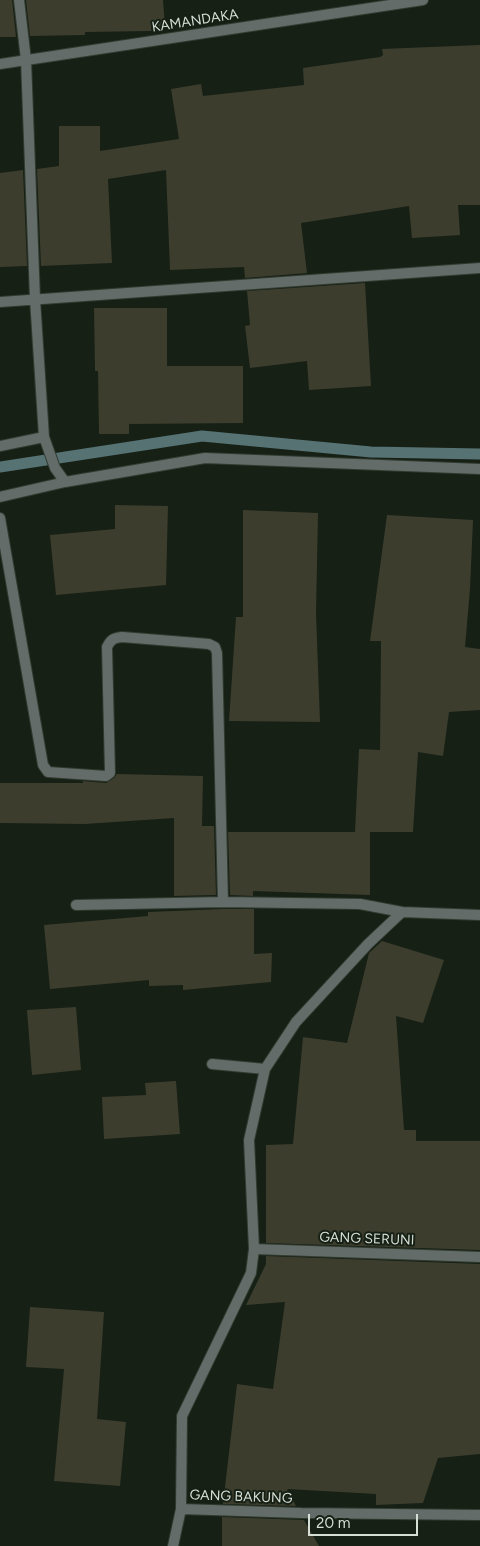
<!DOCTYPE html>
<html>
<head>
<meta charset="utf-8">
<style>
	body { margin:0 }
	#map { position:relative; width:480px; height:1546px; overflow:hidden; background:#162015; font-family:Figtree,sans-serif }
	canvas { display:block }
	.scale { position:absolute; left:308px; top:1514px; width:110px; height:22px; box-sizing:border-box; border:2px solid #d7ded6; border-top:0; padding-left:6px; font-size:15px; line-height:18px; white-space:nowrap; color:#d7ded6; -webkit-text-stroke:4px #162015; paint-order:stroke }
</style>
</head>
<body>
<div id="map">
<canvas width="480" height="1546"></canvas>
<div class="scale">20 m</div>
</div>
<script>
const ctx = document.querySelector('canvas').getContext('2d');
ctx.lineJoin = 'round';
function strokePath(path, color, width, dash) { ctx.strokeStyle = color; ctx.lineWidth = width; ctx.lineCap = dash ? 'butt' : 'round'; ctx.setLineDash(dash || []); ctx.stroke(path); }
function paint(path, color) { ctx.fillStyle = color; ctx.fill(path, 'evenodd'); }
function label(font, color, halo, rows, align = 'center') {
  ctx.font = font + ' Figtree,sans-serif'; ctx.lineWidth = 4; ctx.setLineDash([]); ctx.textBaseline = 'middle'; ctx.strokeStyle = halo; ctx.fillStyle = color; for (const [text, x, y, turn = 0] of rows) {
    ctx.save(); ctx.translate(x, y); ctx.rotate((+turn || 0) * Math.PI / 180); ctx.textAlign = isNaN(turn) ? turn : align; if (halo) ctx.strokeText(text, 0, 0); ctx.fillText(text, 0, 0); ctx.restore();
  }
}
const stream = new Path2D(`
	M 0,467 L 202,436 L 371,452 L 480,454`);
const building = new Path2D(`
	M 0,0 L 12,0 L 16,37 L 0,37 Z
	M 26,0 L 163,0 L 165,27 L 151,28 L 152,31 L 85,32 L 85,35 L 30,36 Z
	M 480,45 L 480,205 L 458,205 L 460,235 L 412,238 L 409,206 L 301,223 L 307,273 L 245,278 L 244,267 L 170,270 L 166,170 L 108,179 L 112,263 L 41,266 L 37,169 L 59,166 L 59,126 L 100,126 L 100,151 L 179,139 L 171,89 L 201,84 L 203,96 L 304,85 L 303,68 L 380,57 L 383,55 L 382,49 Z
	M 23,170 L 27,266 L 0,267 L 0,173 Z
	M 365,283 L 371,386 L 309,390 L 307,361 L 250,368 L 245,326 L 250,325 L 247,291 Z
	M 94,308 L 167,308 L 167,366 L 243,366 L 243,423 L 129,424 L 129,434 L 99,434 L 98,371 L 95,371 Z
	M 115,505 L 168,506 L 166,585 L 56,595 L 50,535 L 115,529 Z
	M 243,510 L 318,513 L 316,613 L 320,722 L 229,721 L 236,617 L 243,617 Z
	M 387,515 L 473,520 L 470,589 L 465,647 L 480,649 L 480,710 L 449,712 L 443,756 L 418,752 L 413,832 L 370,832 L 370,895 L 253,891 L 253,896 L 230,895 L 228,832 L 355,832 L 359,749 L 380,750 L 381,641 L 370,641 Z
	M 117,774 L 203,776 L 202,826 L 214,826 L 216,895 L 174,896 L 174,818 L 85,824 L 0,823 L 0,783 L 83,783 L 83,781 L 106,783 L 114,778 Z
	M 223,909 L 254,909 L 254,954 L 272,953 L 271,982 L 183,990 L 183,985 L 149,986 L 149,980 L 50,989 L 44,925 L 148,916 L 148,912 Z
	M 382,941 L 444,960 L 423,1023 L 396,1016 L 404,1130 L 416,1130 L 416,1141 L 480,1141 L 480,1250 L 266,1243 L 266,1145 L 293,1144 L 303,1037 L 347,1043 L 369,953 Z
	M 76,1007 L 81,1070 L 32,1075 L 27,1010 Z
	M 176,1081 L 180,1134 L 104,1139 L 102,1097 L 146,1095 L 145,1083 Z
	M 266,1256 L 480,1264 L 480,1454 L 438,1458 L 423,1503 L 376,1505 L 376,1494 L 287,1489 L 296,1506 L 223,1504 L 237,1384 L 273,1389 L 285,1302 L 246,1305 L 266,1264 Z
	M 30,1307 L 104,1312 L 97,1419 L 126,1422 L 120,1486 L 54,1481 L 64,1369 L 26,1367 Z
	M 222,1517 L 304,1520 L 319,1546 L 222,1546 Z`);
const minor = new Path2D(`
	M 19,0 L 26,60 L 35,299 L 44,437 L 55,468 L 65,482
	M 0,302 L 480,268
	M 0,446 L 44,437
	M 0,497 L 65,482 L 205,458 L 480,469
	M 0,518 L 43,765 L 48,772 L 106,776 L 110,773 L 107,647 C 111,639 114,638 122,637 L 209,644 L 215,647 L 217,653 L 223,902 L 360,904 L 402,912 L 480,915
	M 76,905 L 223,902
	M 212,1064 L 265,1069
	M 254,1249 L 480,1257
	M 181,1509 L 301,1513 L 480,1515
	M 173,1546 L 181,1509 L 182,1416 L 251,1273 L 254,1249 L 249,1140 L 265,1069 L 296,1022 L 368,944 L 402,912`);
const tertiary = new Path2D(`
	M 0,64 L 423,0`);
const streetNames = [
	["KAMANDAKA",195,21,-9],
	["GANG SERUNI",367,1239,2],
	["GANG BAKUNG",241,1497,2]
];
strokePath(stream, '#567273', 11);
paint(building, '#3c3d2d');
strokePath(minor, '#313b30', 12);
strokePath(tertiary, '#313b30', 12);
strokePath(minor, '#636c69', 10);
strokePath(tertiary, '#636c69', 10);
label('14px', '#d7ded6', '#162015', streetNames);
</script>
</body>
</html>
